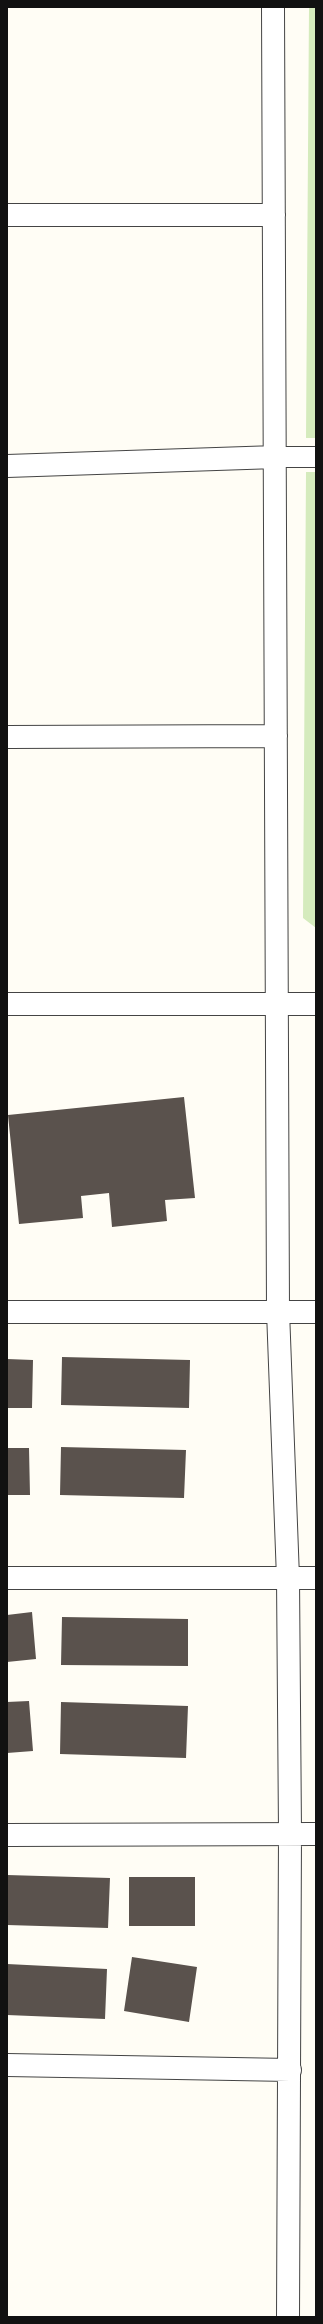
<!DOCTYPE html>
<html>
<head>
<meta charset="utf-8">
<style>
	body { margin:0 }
	#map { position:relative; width:323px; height:2324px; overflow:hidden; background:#fffdf5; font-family:"Zilla Slab",serif }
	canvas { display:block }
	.frame { position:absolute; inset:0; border:8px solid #111; pointer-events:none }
</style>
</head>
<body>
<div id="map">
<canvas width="323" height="2324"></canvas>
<div class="frame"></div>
</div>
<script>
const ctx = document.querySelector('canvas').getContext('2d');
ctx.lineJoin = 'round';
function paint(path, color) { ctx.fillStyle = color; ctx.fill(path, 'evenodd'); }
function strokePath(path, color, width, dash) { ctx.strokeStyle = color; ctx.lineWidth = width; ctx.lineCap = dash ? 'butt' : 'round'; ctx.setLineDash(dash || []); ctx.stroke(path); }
const green = new Path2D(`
	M 309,7 L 316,7 L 316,438 L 306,438 Z
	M 306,472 L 316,472 L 316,928 L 303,918 Z`);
const building = new Path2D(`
	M 184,1097 L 195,1198 L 165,1200 L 167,1221 L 112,1227 L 109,1193 L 81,1196 L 83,1218 L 19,1224 L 8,1115 Z
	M 62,1357 L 190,1360 L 189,1408 L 61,1405 Z
	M 7,1359 L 33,1360 L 32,1408 L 7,1408 Z
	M 61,1447 L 186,1450 L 184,1498 L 60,1495 Z
	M 7,1448 L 29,1448 L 30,1495 L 7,1495 Z
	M 32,1612 L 36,1659 L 7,1662 L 7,1615 Z
	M 62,1617 L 188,1619 L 188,1666 L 61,1665 Z
	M 29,1701 L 33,1751 L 7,1753 L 7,1702 Z
	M 61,1702 L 188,1706 L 186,1758 L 60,1754 Z
	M 7,1875 L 110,1878 L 108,1928 L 7,1925 Z
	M 129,1877 L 195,1877 L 195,1926 L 129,1926 Z
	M 132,1957 L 197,1967 L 189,2022 L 124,2011 Z
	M 7,1964 L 107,1969 L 105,2019 L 7,2015 Z`);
const service = new Path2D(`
	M 276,457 L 316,457`);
const minor = new Path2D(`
	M 273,7 L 278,1311 L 288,1578 L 290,1833 L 288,2317
	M 7,215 L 274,215
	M 7,466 L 276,457
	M 7,737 L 276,736
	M 7,1004 L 316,1004
	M 7,1312 L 316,1312
	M 7,1578 L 316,1578
	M 7,1835 L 316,1834
	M 7,2065 L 290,2070`);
paint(green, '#d5ebbd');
paint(building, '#5a524d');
strokePath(service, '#444', 22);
strokePath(minor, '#444', 24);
strokePath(service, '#fff', 20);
strokePath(minor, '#fff', 22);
</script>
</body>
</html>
